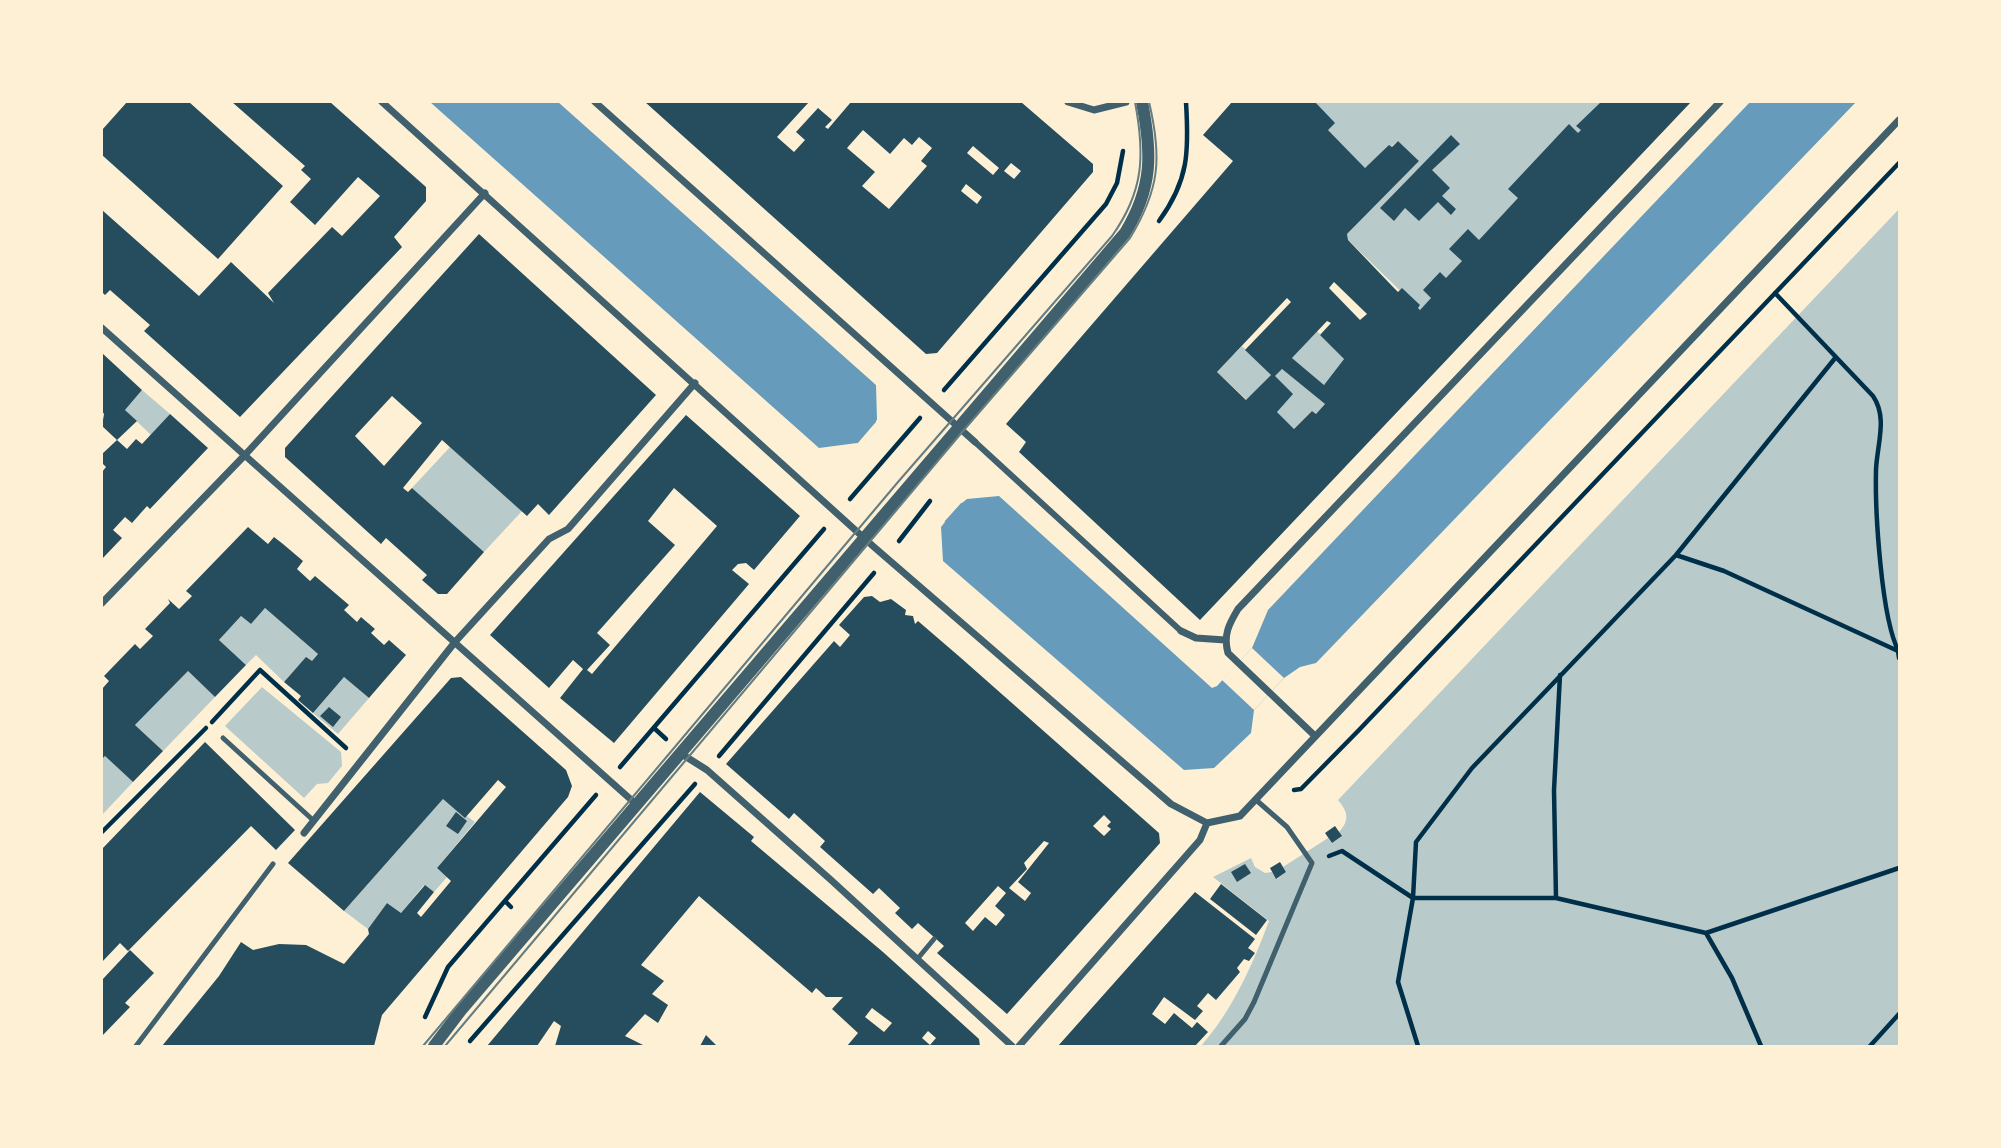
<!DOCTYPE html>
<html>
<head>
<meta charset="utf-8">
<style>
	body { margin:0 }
	#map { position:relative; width:2001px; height:1148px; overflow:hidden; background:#fdf0d5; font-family:Jost,sans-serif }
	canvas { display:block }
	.frame { position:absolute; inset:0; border:103px solid #fdf0d5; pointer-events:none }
</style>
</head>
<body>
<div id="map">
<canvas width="2001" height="1148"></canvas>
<div class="frame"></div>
</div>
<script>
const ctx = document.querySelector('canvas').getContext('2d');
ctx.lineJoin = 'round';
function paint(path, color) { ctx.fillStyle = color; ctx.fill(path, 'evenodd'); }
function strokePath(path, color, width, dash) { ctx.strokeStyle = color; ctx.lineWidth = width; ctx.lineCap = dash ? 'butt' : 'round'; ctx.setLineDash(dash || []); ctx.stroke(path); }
const green = new Path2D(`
	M 1316,102 L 1617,102 L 1420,310 L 1348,240 L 1347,234 L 1419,161 L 1398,141 L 1365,168 L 1328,130 Z
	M 1899,209 L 1899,1046 L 1201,1046 C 1232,1011 1253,964 1269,921 L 1213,877 L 1251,858 L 1255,867 L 1265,873 L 1272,872 L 1277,879 L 1286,872 L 1283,867 L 1328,838 L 1332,843 L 1341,837 L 1339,832 C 1350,820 1348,812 1338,800 Z
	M 1317,331 L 1344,359 L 1324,385 L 1292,358 Z
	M 1242,346 L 1271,375 L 1247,400 L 1217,372 Z
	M 1282,369 L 1325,404 L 1316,414 L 1312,411 L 1294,429 L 1277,412 L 1274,377 Z
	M 142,390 L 170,414 L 151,435 L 125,410 Z
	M 450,447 L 522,511 L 484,552 L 412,488 Z
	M 265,608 L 318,654 L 312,661 L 300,664 L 284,682 L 256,655 L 246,665 L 219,640 L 241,616 L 251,624 Z
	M 188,671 L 215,697 L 163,751 L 135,725 Z
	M 344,677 L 369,698 L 338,734 L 313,713 Z
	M 262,687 L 341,752 L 342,766 L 328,783 L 317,784 L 304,798 L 225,726 Z
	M 105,756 L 133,782 L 102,815 L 102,759 Z
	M 443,799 L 475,822 L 437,868 L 447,877 L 434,892 L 424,885 L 401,913 L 387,903 L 368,929 L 344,911 Z`);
const water = new Path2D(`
	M 430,102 L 558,102 L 876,385 L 877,419 L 875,424 L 962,503 L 967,499 L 999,496 L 1212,688 L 1217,686 L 1252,648 L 1268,610 L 1750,102 L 1856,102 L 1316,663 L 1300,667 L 1284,678 L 1254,710 L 1251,733 L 1214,768 L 1184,770 L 943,561 L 941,527 L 945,522 L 857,443 L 819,448 Z`);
const pier = new Path2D(`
	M 875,423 L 962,502 L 944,522 L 857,444 Z
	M 1252,648 L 1284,678 L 1254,710 L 1222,680 Z`);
const building = new Path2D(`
	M 127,102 L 189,102 L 283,186 L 218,259 L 102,155 L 102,130 Z
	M 232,102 L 330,102 L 426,187 L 426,201 L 394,237 L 402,247 L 240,417 L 144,331 L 150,325 L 110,290 L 105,295 L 102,292 L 102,210 L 199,296 L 231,262 L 274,303 L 268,293 L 332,227 L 342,236 L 380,196 L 358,177 L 315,225 L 290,202 L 311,179 L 301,170 L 305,166 Z
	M 645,102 L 809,102 L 777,137 L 794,152 L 805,140 L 796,132 L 818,108 L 832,120 L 825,127 L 828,129 L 851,102 L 1021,102 L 1093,164 L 1093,172 L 937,353 L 926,354 ZM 863,130 L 890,154 L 904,138 L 912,145 L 919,137 L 932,148 L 921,161 L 927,166 L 889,209 L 862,186 L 875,172 L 847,148 ZM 973,146 L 999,168 L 993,175 L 967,153 ZM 1011,163 L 1021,171 L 1014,179 L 1004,171 ZM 966,184 L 982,197 L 977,204 L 961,191 Z
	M 1232,102 L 1317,102 L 1316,103 L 1335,123 L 1328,130 L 1365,168 L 1389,145 L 1392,147 L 1398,141 L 1419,161 L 1347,234 L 1348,240 L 1394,288 L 1398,292 L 1402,288 L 1420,305 L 1418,308 L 1420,310 L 1431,298 L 1423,290 L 1440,272 L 1446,278 L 1462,261 L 1449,249 L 1468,229 L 1479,240 L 1518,198 L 1508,189 L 1569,124 L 1578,133 L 1581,130 L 1576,126 L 1601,102 L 1691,102 L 1200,620 L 1019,452 L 1026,442 L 1006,424 L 1233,161 L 1203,135 ZM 1334,282 L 1367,314 L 1360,320 L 1329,288 ZM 1287,298 L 1291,302 L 1245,350 L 1271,375 L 1246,400 L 1217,372 ZM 1327,321 L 1331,323 L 1320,335 L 1344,359 L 1324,385 L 1292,358 ZM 1282,369 L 1325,404 L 1316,414 L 1312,411 L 1294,429 L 1277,412 L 1293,394 L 1275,376 Z
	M 1451,135 L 1460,144 L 1432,170 L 1450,188 L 1442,196 L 1456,209 L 1451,215 L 1438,202 L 1419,221 L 1405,208 L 1394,221 L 1380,208 Z
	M 479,234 L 656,395 L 549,515 L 538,504 L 527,516 L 442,440 L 403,488 L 408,492 L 412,488 L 484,552 L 447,594 L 438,594 L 422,580 L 427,575 L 386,538 L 381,544 L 285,457 L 285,448 ZM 392,396 L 422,423 L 384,466 L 355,436 Z
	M 102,353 L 142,390 L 125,410 L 137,421 L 117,440 L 127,449 L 136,439 L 142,444 L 170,414 L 208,448 L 150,509 L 147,506 L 132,523 L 125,517 L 113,530 L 122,538 L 102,559 L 102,472 L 106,467 L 102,463 L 102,454 L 117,440 L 102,426 L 104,414 L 102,411 Z
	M 686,415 L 800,516 L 754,570 L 746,563 L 738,564 L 732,570 L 749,584 L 614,743 L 560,698 L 583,669 L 573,660 L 549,688 L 490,635 ZM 674,488 L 717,526 L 592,674 L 587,670 L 610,645 L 597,633 L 675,545 L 648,521 Z
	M 248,527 L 268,544 L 274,537 L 283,544 L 303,561 L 297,569 L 310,581 L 315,576 L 349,605 L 344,610 L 357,622 L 361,617 L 375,629 L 371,633 L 384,645 L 389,640 L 406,655 L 369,698 L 344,677 L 313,713 L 298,700 L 301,696 L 284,682 L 306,657 L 312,661 L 318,654 L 265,608 L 251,624 L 241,616 L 219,640 L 246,665 L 215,697 L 188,671 L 135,725 L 163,751 L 133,782 L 105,756 L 102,759 L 102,689 L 109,681 L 104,676 L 135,644 L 140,649 L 153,636 L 145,629 L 170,603 L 168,599 L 179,609 L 192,596 L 186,591 Z
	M 872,596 L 880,602 L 891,599 L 906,610 L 905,615 L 913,616 L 915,624 L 918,621 L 961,658 L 1159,833 L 1160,843 L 1007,1014 L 937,953 L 944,946 L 918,923 L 912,929 L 895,913 L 900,908 L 879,888 L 873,894 L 820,847 L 825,841 L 794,813 L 789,819 L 726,764 L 834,641 L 840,647 L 850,635 L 839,625 L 864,597 ZM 1104,815 L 1111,822 L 1107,826 L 1111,829 L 1104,836 L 1093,826 ZM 1044,841 L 1049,843 L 1018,882 L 1031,893 L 1025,901 L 1009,888 L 1027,869 L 1024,863 ZM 998,886 L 1006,893 L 995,906 L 1005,915 L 996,926 L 985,917 L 973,931 L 965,923 Z
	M 461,677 L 566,770 L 572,786 L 568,797 L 382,1015 L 374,1046 L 162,1046 L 219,976 L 241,942 L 253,950 L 279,944 L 306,945 L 344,964 L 369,934 L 368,929 L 387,903 L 401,913 L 425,885 L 434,892 L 417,913 L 421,917 L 451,881 L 437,868 L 506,787 L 498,780 L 465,818 L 443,799 L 344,911 L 288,863 L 451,678 Z
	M 329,707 L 341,717 L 333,727 L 320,716 Z
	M 205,742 L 295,830 L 276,850 L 251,826 L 128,951 L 120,943 L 102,962 L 102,849 Z
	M 700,792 L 754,837 L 751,841 L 883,952 L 979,1039 L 980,1046 L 847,1046 L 858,1033 L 832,1009 L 843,997 L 826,997 L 816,988 L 812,993 L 699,896 L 641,965 L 664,981 L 652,994 L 668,1005 L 658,1023 L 645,1014 L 625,1036 L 645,1046 L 555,1046 L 561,1026 L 554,1021 L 537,1046 L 487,1046 ZM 872,1008 L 892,1023 L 884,1032 L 865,1017 ZM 928,1031 L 936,1038 L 930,1045 L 922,1038 Z
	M 456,812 L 467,821 L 458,834 L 446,826 Z
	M 1335,826 L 1342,836 L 1332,843 L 1325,833 Z
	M 1280,862 L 1286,872 L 1276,879 L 1270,868 Z
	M 1245,864 L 1251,873 L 1237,882 L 1231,872 Z
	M 1221,884 L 1267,920 L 1256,935 L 1210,899 Z
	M 1195,892 L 1255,939 L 1248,948 L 1255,953 L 1249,961 L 1244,959 L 1237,968 L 1240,972 L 1216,1000 L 1208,993 L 1197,1006 L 1203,1011 L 1195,1020 L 1164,997 L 1152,1014 L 1165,1024 L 1174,1013 L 1192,1028 L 1197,1022 L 1208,1032 L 1195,1046 L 1058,1046 Z
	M 130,950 L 154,973 L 125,1003 L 130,1007 L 102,1036 L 102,980 Z
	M 706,1035 L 717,1046 L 700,1046 Z`);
const path = new Path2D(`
	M 1159,221 C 1189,180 1189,151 1186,102
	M 1775,293 L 1873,396 C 1888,418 1877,444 1876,470 C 1875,510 1881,619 1899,652
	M 944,390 L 1106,204 L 1117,183 L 1123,151
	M 850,499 L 920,418
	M 899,541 L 930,501
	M 1676,555 L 1724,571 L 1898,651 L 1899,658
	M 212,722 L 260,670 L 346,748
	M 654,728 L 666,739
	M 719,756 L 874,573
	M 620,767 L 824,529
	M 1294,790 L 1301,789 L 1359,730 L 1899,163
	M 102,832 L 206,728
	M 1329,856 L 1342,851 L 1413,898 L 1556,898 L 1706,933 L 1732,978 L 1761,1046
	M 1556,898 L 1554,790 L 1560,675
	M 505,901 L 511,907
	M 1706,933 L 1899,868
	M 425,1017 L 448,967 L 596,795
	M 470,1041 L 695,784
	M 1418,1046 L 1398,982 L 1413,898 L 1416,842 L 1472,768 L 1676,555 L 1836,357
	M 1870,1046 L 1899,1014`);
const service = new Path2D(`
	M 223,738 L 314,821
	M 919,957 L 934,939
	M 136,1046 L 273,864
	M 1221,1046 L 1245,1019 L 1254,1002 L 1312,863 L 1287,827 L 1255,799`);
const pedestrian = new Path2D(`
	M 975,442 L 1181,631`);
const minor = new Path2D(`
	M 382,102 L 874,547 L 1171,804 L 1207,823 L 1240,816 L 1899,120
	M 595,102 L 975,442
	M 1068,102 L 1094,110 L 1126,102
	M 102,328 L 637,805
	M 102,603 L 244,456 L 485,193
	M 1181,631 L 1196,638 L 1225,640
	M 1315,736 L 1228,653 C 1223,635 1229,624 1238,609 L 1720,102
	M 680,753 L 707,770 L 831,880 L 1012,1046
	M 304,833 L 455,642 L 549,539 L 568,529 L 695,383
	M 1019,1046 L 1200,840 L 1207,823`);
const tertiary = new Path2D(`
	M 434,1046 L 462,1009 L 1125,233 C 1153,187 1152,153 1142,102`);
const tram = new Path2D(`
	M 423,1046 L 898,482 L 1112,236 C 1144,191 1145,155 1135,102
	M 445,1046 L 963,431 L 1130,238 C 1160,189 1162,157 1149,102`);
paint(green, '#b9caca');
paint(water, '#669bbc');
paint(pier, '#fdf0d5');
paint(building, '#264d5e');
strokePath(path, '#003049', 4.5);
strokePath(service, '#3f606c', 5);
strokePath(pedestrian, '#3f606c', 6);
strokePath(minor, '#3f606c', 7);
strokePath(tertiary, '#3f606c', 12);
strokePath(tram, '#657d81', 2);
</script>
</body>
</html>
